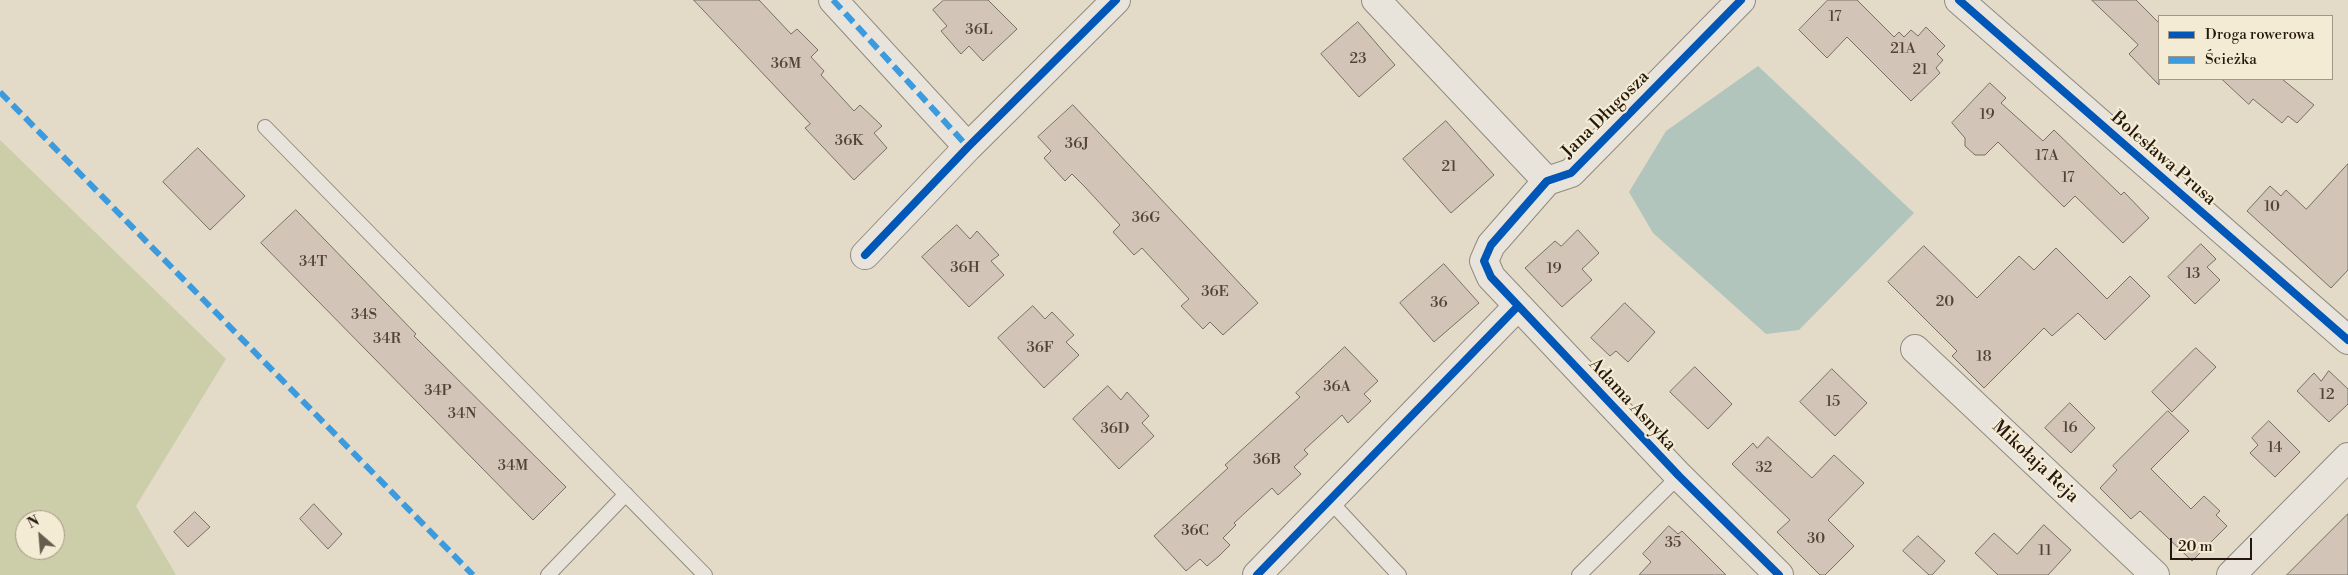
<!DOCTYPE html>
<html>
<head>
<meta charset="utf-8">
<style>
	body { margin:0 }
	#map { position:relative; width:2348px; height:575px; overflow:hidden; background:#e3dbc8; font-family:"Libre Bodoni",serif }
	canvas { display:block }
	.legend { position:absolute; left:2158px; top:15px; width:175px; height:65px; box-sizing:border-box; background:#f4ebd4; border:1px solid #a19684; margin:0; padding:6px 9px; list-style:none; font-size:15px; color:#25170d }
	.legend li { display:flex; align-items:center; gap:10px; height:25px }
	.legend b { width:25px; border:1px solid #a19684 }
	.north { position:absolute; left:15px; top:510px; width:50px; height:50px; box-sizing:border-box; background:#f4ebd4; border:1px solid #a19684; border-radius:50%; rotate:333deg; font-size:14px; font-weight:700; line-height:20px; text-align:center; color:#25170d }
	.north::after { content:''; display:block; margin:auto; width:18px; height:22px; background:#685c4e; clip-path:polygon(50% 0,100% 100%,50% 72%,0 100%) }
	.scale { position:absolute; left:2170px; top:538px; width:82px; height:22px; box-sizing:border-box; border:2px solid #25170d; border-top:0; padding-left:6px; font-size:15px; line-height:18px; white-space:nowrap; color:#25170d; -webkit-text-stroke:4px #f4ebd4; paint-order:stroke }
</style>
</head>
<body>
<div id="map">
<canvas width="2348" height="575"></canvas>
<ul class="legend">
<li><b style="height:6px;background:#0057b8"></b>Droga rowerowa</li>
<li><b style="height:6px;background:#3c9ade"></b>Ścieżka</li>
</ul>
<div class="north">N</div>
<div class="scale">20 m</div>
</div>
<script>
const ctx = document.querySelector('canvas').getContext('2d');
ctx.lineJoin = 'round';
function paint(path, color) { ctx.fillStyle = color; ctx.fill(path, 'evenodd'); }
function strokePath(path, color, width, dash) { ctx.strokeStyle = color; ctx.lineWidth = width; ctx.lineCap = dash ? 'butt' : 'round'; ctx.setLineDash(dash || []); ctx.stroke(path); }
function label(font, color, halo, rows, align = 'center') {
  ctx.font = font + ' "Libre Bodoni",serif'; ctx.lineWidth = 4.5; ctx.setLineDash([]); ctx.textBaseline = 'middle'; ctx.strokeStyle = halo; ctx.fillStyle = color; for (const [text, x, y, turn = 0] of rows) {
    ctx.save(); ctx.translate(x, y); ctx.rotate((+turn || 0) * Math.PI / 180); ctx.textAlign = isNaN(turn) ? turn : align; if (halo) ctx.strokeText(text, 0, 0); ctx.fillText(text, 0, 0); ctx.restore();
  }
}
const green = new Path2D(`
	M 0,140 L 226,359 L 136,506 L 176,575 L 0,575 ZM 25,520 L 55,520 L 55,550 L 25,550 Z`);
const water = new Path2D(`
	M 1758,66 L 1914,213 L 1799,330 L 1766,334 L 1653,233 L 1629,192 L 1666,131 Z`);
const building = new Path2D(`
	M 694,0 L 759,0 L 791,34 L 797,29 L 818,50 L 811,57 L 824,71 L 821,75 L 854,111 L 860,105 L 882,126 L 874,133 L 887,148 L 854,180 L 805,128 L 810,124 Z
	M 944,0 L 988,0 L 1017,29 L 983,61 L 969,46 L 961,54 L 941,31 L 947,26 L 933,10 Z
	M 1828,0 L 1857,0 L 1894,37 L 1899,32 L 1904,37 L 1911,30 L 1918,36 L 1926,27 L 1945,46 L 1937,54 L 1943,60 L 1936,68 L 1940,73 L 1911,101 L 1847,37 L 1827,58 L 1799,30 Z
	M 2092,0 L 2136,0 L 2159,23 L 2159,85 L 2129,54 L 2138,45 Z
	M 1358,22 L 1395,65 L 1359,97 L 1321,54 Z
	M 2222,79 L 2282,79 L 2314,105 L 2297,123 L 2288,116 L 2282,123 L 2253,99 L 2249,104 Z
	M 1990,83 L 2006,98 L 2001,103 L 2043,141 L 2054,130 L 2121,195 L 2124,192 L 2149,218 L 2123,243 L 2075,196 L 2064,207 L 1998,142 L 1985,155 L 1975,155 L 1965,146 L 1965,138 L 1952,123 Z
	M 1073,105 L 1258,303 L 1223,335 L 1210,322 L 1203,329 L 1181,306 L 1189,299 L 1142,248 L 1134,255 L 1113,232 L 1120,225 L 1085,187 L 1072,174 L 1065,181 L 1044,158 L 1051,151 L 1038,137 Z
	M 1446,121 L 1494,175 L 1451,213 L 1403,159 Z
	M 198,148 L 245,196 L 210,230 L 163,182 Z
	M 2348,164 L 2348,270 L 2331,288 L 2247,211 L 2270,186 L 2281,196 L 2286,190 L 2306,209 Z
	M 296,210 L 416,334 L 414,336 L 566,487 L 533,520 L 261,243 Z
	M 957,225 L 970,239 L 977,231 L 999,255 L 991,261 L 1004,275 L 969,307 L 922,257 Z
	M 1578,230 L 1599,253 L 1582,269 L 1592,280 L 1562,307 L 1525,268 L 1555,241 L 1561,246 Z
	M 2201,244 L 2216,259 L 2207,267 L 2220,280 L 2195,304 L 2168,277 Z
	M 1924,246 L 1977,298 L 2019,256 L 2034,270 L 2056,248 L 2107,299 L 2130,276 L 2150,296 L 2105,340 L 2078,313 L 2052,336 L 2044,328 L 1984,388 L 1952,356 L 1957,351 L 1888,282 Z
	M 1444,264 L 1479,303 L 1434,342 L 1400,303 Z
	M 1625,303 L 1655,332 L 1628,362 L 1616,351 L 1610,356 L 1591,338 Z
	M 1033,306 L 1045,319 L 1052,312 L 1074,335 L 1066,342 L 1079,355 L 1044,388 L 998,338 Z
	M 1345,347 L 1378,381 L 1364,394 L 1371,401 L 1348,423 L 1342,415 L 1304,450 L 1308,454 L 1294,467 L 1301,474 L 1278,495 L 1272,488 L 1234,523 L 1236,525 L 1223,538 L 1230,545 L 1219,556 L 1207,566 L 1200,559 L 1186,571 L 1154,536 L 1228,468 L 1225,465 L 1300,397 L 1296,393 Z
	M 2196,348 L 2216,367 L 2172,412 L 2152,392 Z
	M 1695,367 L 1732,404 L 1708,429 L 1670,392 Z
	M 1832,369 L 1867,403 L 1835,436 L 1800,402 Z
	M 2329,371 L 2348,389 L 2348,404 L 2329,422 L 2297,391 L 2314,373 L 2321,381 Z
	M 1108,386 L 1121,400 L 1127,392 L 1149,416 L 1142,423 L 1154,436 L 1119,469 L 1073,419 Z
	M 2070,403 L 2095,428 L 2071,453 L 2045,428 Z
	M 2168,411 L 2189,431 L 2151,469 L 2191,509 L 2204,496 L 2220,511 L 2216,515 L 2227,526 L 2192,561 L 2140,511 L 2131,519 L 2100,488 L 2117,470 L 2113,466 Z
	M 2269,421 L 2300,452 L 2275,477 L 2250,453 L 2258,445 L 2252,438 Z
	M 1768,437 L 1812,478 L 1834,455 L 1864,483 L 1828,520 L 1854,546 L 1825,575 L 1820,575 L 1777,532 L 1790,520 L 1732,464 L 1753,443 L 1757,448 Z
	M 314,504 L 342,534 L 328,549 L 300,519 Z
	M 195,512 L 210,527 L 188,547 L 174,532 Z
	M 2348,514 L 2348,575 L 2287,575 Z
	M 2044,525 L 2071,550 L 2048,575 L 1998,575 L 1975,553 L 1994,533 L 2017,554 Z
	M 1669,526 L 1678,534 L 1682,531 L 1726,575 L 1639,575 L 1651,562 L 1643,554 Z
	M 1918,536 L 1945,561 L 1932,575 L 1929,575 L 1903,551 Z`);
const lane = new Path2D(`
	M 265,127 L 705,575
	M 1330,501 L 1399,575
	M 548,575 L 626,494
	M 1579,575 L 1679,476`);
const street = new Path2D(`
	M 833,0 L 968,147
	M 1376,0 L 1547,181
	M 1741,0 L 1571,173 L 1547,181 L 1491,245 L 1484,261 L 1491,277 L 1679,476 L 1779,575
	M 1959,0 L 2348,340
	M 865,255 L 968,147 L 1116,0
	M 1915,349 L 2155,575
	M 1257,575 L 1518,306
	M 2231,575 L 2348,457`);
const quiet = new Path2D(`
	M 833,0 L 968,147
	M 0,92 L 473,575`);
const cycleway = new Path2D(`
	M 1741,0 L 1571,173 L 1547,181 L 1491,245 L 1484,261 L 1491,277 L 1679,476 L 1779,575
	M 1959,0 L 2348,340
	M 865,255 L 968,147 L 1116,0
	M 1257,575 L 1518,306`);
const numberNames = [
	["17",1835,17],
	["36L",979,30],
	["21A",1903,49],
	["23",1358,59],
	["36M",786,64],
	["21",1920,70],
	["19",1987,115],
	["36K",849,141],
	["36J",1077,144],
	["17A",2047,156],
	["21",1449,167],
	["17",2068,178],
	["10",2272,207],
	["36G",1146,218],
	["34T",313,262],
	["36H",965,268],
	["19",1554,269],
	["13",2193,274],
	["36E",1215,292],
	["20",1945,302],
	["36",1439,303],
	["34S",364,315],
	["34R",387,339],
	["36F",1040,348],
	["18",1984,357],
	["36A",1337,387],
	["34P",438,391],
	["12",2327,395],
	["15",1833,402],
	["34N",462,414],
	["16",2070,428],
	["36D",1115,429],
	["14",2275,448],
	["36B",1267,460],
	["34M",513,466],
	["32",1764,468],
	["36C",1195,531],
	["30",1816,539],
	["35",1673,543],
	["11",2045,551]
];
const streetNames = [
	["Jana Długosza",1606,115,-45],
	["Bolesława Prusa",2163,159,41],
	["Adama Asnyka",1632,405,47],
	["Mikołaja Reja",2035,462,43]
];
paint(green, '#cccda9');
paint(water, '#b1c5bd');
paint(building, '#d2c4b7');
strokePath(building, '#767066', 1);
strokePath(lane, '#908a7f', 16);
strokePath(street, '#908a7f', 30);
strokePath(lane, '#e9e4db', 14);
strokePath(street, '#e9e4db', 28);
strokePath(quiet, '#3c9ade', 6, [12, 6]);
strokePath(cycleway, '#0057b8', 8);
label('15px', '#514338', null, numberNames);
label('18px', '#25170d', '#f4ebd4', streetNames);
</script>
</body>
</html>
